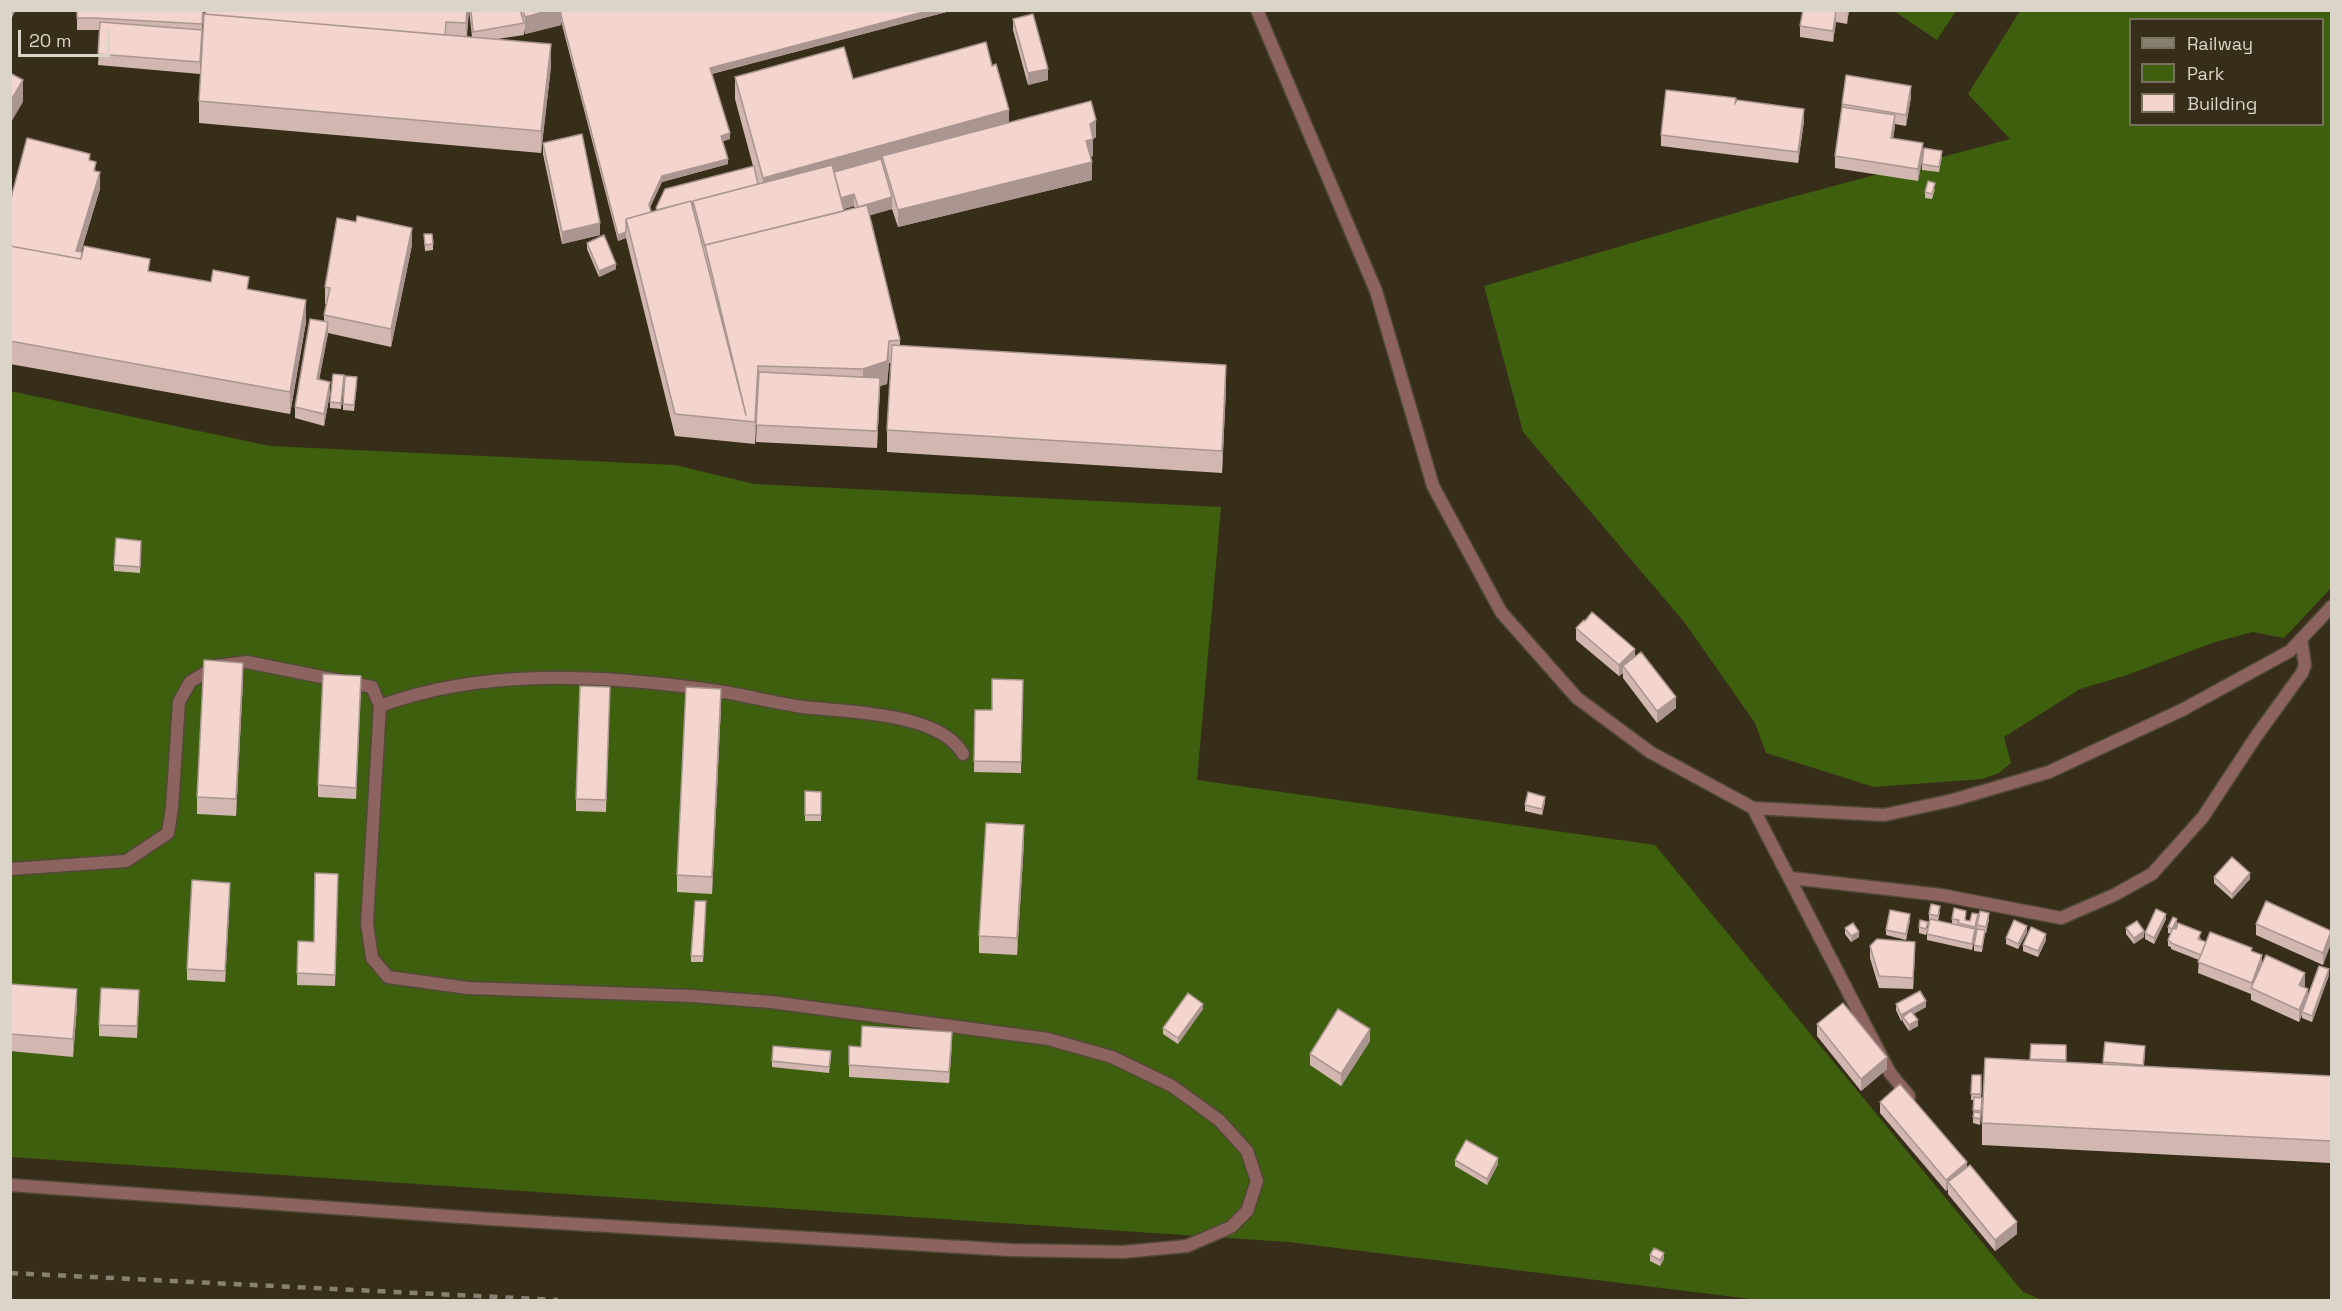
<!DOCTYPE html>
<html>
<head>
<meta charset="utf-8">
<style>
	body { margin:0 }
	#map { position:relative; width:2342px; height:1311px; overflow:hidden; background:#372e1a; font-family:"Space Grotesk",sans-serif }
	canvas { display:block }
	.frame { position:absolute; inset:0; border:12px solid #dbd5c9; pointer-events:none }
	.legend { position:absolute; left:2129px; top:18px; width:195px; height:108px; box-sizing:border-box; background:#372e1a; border:2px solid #797160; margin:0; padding:8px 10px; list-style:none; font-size:18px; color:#dbd5c9 }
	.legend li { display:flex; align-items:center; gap:12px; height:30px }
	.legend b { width:30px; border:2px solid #797160 }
	.scale { position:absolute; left:18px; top:30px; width:92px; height:27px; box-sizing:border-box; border:3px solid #dbd5c9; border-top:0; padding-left:8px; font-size:18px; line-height:21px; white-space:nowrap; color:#dbd5c9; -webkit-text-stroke:4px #372e1a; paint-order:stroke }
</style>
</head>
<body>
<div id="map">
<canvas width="2342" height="1311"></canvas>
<div class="frame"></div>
<ul class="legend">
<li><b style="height:8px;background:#877f6f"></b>Railway</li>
<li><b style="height:16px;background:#3e5f0e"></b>Park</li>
<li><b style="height:16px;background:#f3d5cd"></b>Building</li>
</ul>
<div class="scale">20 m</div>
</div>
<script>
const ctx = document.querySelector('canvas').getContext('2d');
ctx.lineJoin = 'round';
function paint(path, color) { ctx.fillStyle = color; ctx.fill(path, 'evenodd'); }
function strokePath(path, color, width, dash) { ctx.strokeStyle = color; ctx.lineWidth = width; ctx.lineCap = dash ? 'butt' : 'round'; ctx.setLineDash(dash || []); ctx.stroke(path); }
const green = new Path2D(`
	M 1894,11 L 1956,11 L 1937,40 Z
	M 2020,11 L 2331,11 L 2331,588 L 2284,638 L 2253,632 L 2215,642 L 2127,675 L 2080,689 L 2004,737 L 2011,763 L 1999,773 L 1982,779 L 1874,787 L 1766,753 L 1755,723 L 1685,623 L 1523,432 L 1484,286 L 1766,204 L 2010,139 L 1968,94 ZM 2130,20 L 2322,20 L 2322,124 L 2130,124 Z
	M 10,391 L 270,446 L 675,465 L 754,484 L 1221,507 L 1197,780 L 1655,845 L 2023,1292 L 2042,1300 L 1759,1300 L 1288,1242 L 11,1157 Z`);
const service = new Path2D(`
	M 1257,10 L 1376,291 L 1433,486 L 1501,612 L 1577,698 L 1650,752 L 1753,808 L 1884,815 L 1953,800 L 2049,772 L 2182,710 L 2290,651 L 2332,606
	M 380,706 C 483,668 597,675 704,689 C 737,693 770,702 803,707 C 845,712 940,712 963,754
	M 1753,808 L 1890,1073 L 1909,1096
	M 10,869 L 126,861 L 168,833 L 172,808 L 179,702 L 190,682 L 216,666 L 247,662 L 372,687 L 380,706 L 367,923 L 372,958 L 388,977 L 468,988 L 692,996 L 771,1002 L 1048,1039 L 1112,1057 L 1172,1086 L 1219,1120 L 1247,1151 L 1257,1181 L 1247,1211 L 1231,1227 L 1187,1246 L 1123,1252 L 1011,1250 L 490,1219 L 10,1185
	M 1791,878 L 1941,895 L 2061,918 L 2114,895 L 2152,874 L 2203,817 L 2257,735 L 2302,673 L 2305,665 L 2301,639`);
const rail = new Path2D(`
	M 10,1273 L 558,1300`);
const wall = new Path2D(`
	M 77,10 L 203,10 L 200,74 L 98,65 L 100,30 L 77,30 Z
	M 469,10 L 954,10 L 712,74 L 730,139 L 723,141 L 728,164 L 662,182 L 650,207 L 651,212 L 656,210 L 753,166 L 735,99 L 735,77 L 853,79 L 1009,123 L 1096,137 L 1093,139 L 1093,156 L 1090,157 L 1092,180 L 898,227 L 892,209 L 869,215 L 900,340 L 900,345 L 1226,388 L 1222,473 L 887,452 L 887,430 L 891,363 L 889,363 L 887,384 L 880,386 L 877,448 L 756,442 L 758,388 L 755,444 L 675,436 L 626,238 L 618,241 L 561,21 L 561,25 L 525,34 L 524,29 L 524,35 L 497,39 L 551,66 L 541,153 L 199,123 L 199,101 L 205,14 L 469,10 L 467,37 L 472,37 ZM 854,206 L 855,208 L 844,211 L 844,209 Z
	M 1803,10 L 1849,10 L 1847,24 L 1836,22 L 1833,42 L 1800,37 L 1800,26 Z
	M 1013,19 L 1048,80 L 1028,85 L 1013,30 Z
	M 1911,97 L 1906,126 L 1895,124 L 1893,139 L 1923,155 L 1918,181 L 1835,168 L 1835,156 L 1842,104 Z
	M 1736,102 L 1804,121 L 1798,163 L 1661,146 L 1661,135 Z
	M 543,143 L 600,235 L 562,244 L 543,154 Z
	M 1942,157 L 1939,172 L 1922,170 L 1922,164 Z
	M 90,161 L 96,171 L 100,189 L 81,252 L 150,271 L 249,289 L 306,322 L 290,414 L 10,364 L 10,202 Z
	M 1935,189 L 1932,199 L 1925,198 L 1925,192 Z
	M 424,234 L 433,244 L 433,250 L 425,251 Z
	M 587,243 L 616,269 L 599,277 L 587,249 Z
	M 412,245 L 391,347 L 328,333 L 319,379 L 330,393 L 324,426 L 295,418 L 295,407 L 324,321 L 324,315 L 326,304 L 325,304 L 325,287 Z
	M 344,381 L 341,409 L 330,408 L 330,402 Z
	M 357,383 L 354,411 L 343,410 L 343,404 Z
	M 141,546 L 140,573 L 114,571 L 114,565 Z
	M 1576,628 L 1635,657 L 1676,708 L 1657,723 L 1623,678 L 1623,673 L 1619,676 L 1576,640 Z
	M 243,680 L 236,816 L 197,814 L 197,797 Z
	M 1023,680 L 1021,773 L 974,772 L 975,710 L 992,710 Z
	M 361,687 L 356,799 L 318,797 L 318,785 Z
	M 610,687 L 606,812 L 576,811 L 576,799 Z
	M 721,706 L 712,894 L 677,892 L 677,875 Z
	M 805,791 L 821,792 L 821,821 L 805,821 Z
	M 1545,802 L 1542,815 L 1525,811 L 1525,805 Z
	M 1024,842 L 1017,955 L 979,953 L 979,936 Z
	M 338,874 L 335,986 L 297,985 L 298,941 L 314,942 Z
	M 2214,877 L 2250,879 L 2232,899 L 2214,883 Z
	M 230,895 L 225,982 L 187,980 L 187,969 Z
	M 706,907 L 703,962 L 691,962 L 691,956 Z
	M 1940,912 L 1938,921 L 1952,924 L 1952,919 L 1966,917 L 1966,920 L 1970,921 L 1989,919 L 1986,933 L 1985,933 L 1982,952 L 1974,951 L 1974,945 L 1978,921 L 1972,950 L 1927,940 L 1927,934 L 1930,920 L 1929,920 L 1929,914 Z
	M 2166,919 L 2154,944 L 2145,939 L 2145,933 Z
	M 1910,920 L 1906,940 L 1886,935 L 1886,930 Z
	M 2256,924 L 2331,931 L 2323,965 L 2256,935 Z
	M 2177,925 L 2175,929 L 2201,938 L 2200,940 L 2206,942 L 2252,951 L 2262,964 L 2305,985 L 2304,987 L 2308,995 L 2329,975 L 2312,1022 L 2302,1018 L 2302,1014 L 2299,1022 L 2251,1000 L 2251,994 L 2198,973 L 2199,960 L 2171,949 L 2171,947 L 2168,946 L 2168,940 L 2171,934 L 2168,933 L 2168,927 Z
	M 1919,927 L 1928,928 L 1926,935 L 1919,933 Z
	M 1845,928 L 1859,937 L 1851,942 L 1845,934 Z
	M 2126,928 L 2144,937 L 2134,944 L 2126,934 Z
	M 2027,932 L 2018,949 L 2006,944 L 2006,938 Z
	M 2046,940 L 2038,957 L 2023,951 L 2023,945 Z
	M 1870,946 L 1915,953 L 1913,989 L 1879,988 L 1870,958 Z
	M 10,984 L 77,1006 L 73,1057 L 10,1051 Z
	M 139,1001 L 137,1038 L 99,1036 L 99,1025 Z
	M 1896,1004 L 1926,1007 L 1913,1014 L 1918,1026 L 1909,1031 L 1903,1022 L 1903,1020 L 1901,1021 L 1896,1010 Z
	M 1203,1009 L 1178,1044 L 1163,1034 L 1163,1028 Z
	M 1817,1024 L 1887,1069 L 1861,1091 L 1817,1036 Z
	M 1370,1041 L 1341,1086 L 1310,1065 L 1310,1054 Z
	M 2105,1042 L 2145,1052 L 2144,1066 L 2331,1076 L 2331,1163 L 1982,1145 L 1982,1123 L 2030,1060 L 2031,1044 L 2066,1045 L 2066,1062 L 2103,1064 Z
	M 952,1043 L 949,1083 L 849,1077 L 849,1046 L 861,1047 Z
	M 831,1057 L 829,1073 L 772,1067 L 772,1061 Z
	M 1972,1075 L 1981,1075 L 1981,1098 L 1982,1104 L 1980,1125 L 1973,1123 L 1974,1100 L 1971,1100 Z
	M 1880,1102 L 1967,1168 L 2017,1234 L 1995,1251 L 1948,1194 L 1948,1189 L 1946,1191 L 1880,1113 Z
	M 1455,1160 L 1498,1164 L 1487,1185 L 1455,1166 Z
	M 1650,1255 L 1664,1259 L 1660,1266 L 1650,1261 Z`);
const shadedWall = new Path2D(`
	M 10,10 L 16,10 L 10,21 Z
	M 467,10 L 469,10 L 466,40 L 466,23 Z
	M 550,10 L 561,10 L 561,25 L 525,34 L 525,17 Z
	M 931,10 L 954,10 L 710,74 L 710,68 Z
	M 1836,10 L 1836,22 L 1833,42 L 1833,31 Z
	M 1848,10 L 1849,10 L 1847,24 Z
	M 202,30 L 202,41 L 200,74 L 200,62 Z
	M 551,44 L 551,66 L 541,153 L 541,131 Z
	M 1048,69 L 1048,80 L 1028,85 L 1028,73 Z
	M 23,80 L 23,102 L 10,124 L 10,102 Z
	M 1911,86 L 1911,97 L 1906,126 L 1906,115 Z
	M 1804,109 L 1804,121 L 1798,163 L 1798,152 Z
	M 1009,110 L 1009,132 L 882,156 L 882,167 L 763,200 L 763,178 Z
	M 1895,115 L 1895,127 L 1891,150 L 1891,138 Z
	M 1096,120 L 1096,137 L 1093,139 L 1093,156 L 1086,158 L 1086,141 L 1090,124 Z
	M 730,133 L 730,139 L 721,142 L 721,136 Z
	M 1923,143 L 1923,155 L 1918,181 L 1918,169 Z
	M 728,159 L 728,164 L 662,182 L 649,210 L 649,204 L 662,176 Z
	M 1092,162 L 1092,180 L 898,227 L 898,210 Z
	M 100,172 L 100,189 L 77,263 L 76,251 Z
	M 854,194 L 854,206 L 841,210 L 841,198 Z
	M 892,197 L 892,209 L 858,219 L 858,207 Z
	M 600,223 L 600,235 L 562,244 L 562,232 Z
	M 412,228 L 412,245 L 391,347 L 391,329 Z
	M 626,232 L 626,238 L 618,241 L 618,235 Z
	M 616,264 L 616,269 L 599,277 L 599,271 Z
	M 306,300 L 306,322 L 290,414 L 290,392 Z
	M 328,322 L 328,334 L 317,391 L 317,379 Z
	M 889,341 L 889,363 L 887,384 L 880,386 L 877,448 L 877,431 L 863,392 L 863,369 Z
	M 1226,365 L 1226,388 L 1222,473 L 1222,451 Z
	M 758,366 L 758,388 L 755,444 L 755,422 Z
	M 330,382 L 330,393 L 324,426 L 324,414 Z
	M 1635,649 L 1635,661 L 1623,666 L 1623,673 L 1619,676 L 1619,665 Z
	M 243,663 L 243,680 L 236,816 L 236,799 Z
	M 721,689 L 721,706 L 712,894 L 712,877 Z
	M 1676,697 L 1676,708 L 1657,723 L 1657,711 Z
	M 1545,797 L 1545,802 L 1542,815 L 1542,809 Z
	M 1024,825 L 1024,842 L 1017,955 L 1017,938 Z
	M 2250,873 L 2250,879 L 2232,899 L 2232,894 Z
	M 230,883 L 230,895 L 225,982 L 225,971 Z
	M 1989,913 L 1989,919 L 1986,933 L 1986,927 Z
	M 1910,914 L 1910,920 L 1906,940 L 1906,934 Z
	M 1978,914 L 1978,920 L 1972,950 L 1972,944 Z
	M 2166,914 L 2166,919 L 2154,944 L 2154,938 Z
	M 2177,919 L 2177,925 L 2172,935 L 2172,929 Z
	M 2027,926 L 2027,932 L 2018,949 L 2018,944 Z
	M 2144,931 L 2144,937 L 2134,944 L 2134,938 Z
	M 1859,932 L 1859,937 L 1851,942 L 1851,936 Z
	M 2331,933 L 2331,944 L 2323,965 L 2323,953 Z
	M 2046,934 L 2046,940 L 2038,957 L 2038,951 Z
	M 1915,942 L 1915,953 L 1913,989 L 1913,978 Z
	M 2262,955 L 2262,967 L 2252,989 L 2252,983 Z
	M 2329,969 L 2329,975 L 2312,1022 L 2312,1016 Z
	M 2305,973 L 2305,985 L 2299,997 L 2299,985 Z
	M 77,989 L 77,1006 L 73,1057 L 73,1039 Z
	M 2308,989 L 2308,1000 L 2299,1022 L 2299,1010 Z
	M 1926,1001 L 1926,1007 L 1905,1019 L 1903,1017 L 1903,1020 L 1901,1021 L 1901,1015 Z
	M 1203,1004 L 1203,1009 L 1178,1044 L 1178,1038 Z
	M 1918,1020 L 1918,1026 L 1909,1031 L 1909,1025 Z
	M 1370,1029 L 1370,1041 L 1341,1086 L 1341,1074 Z
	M 952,1032 L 952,1043 L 949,1083 L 949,1072 Z
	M 1887,1057 L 1887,1069 L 1861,1091 L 1861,1079 Z
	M 1498,1158 L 1498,1164 L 1487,1185 L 1487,1179 Z
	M 1967,1162 L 1967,1173 L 1948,1182 L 1948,1189 L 1946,1191 L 1946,1180 Z
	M 2017,1222 L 2017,1234 L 1995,1251 L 1995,1240 Z
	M 1664,1253 L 1664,1259 L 1660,1266 L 1660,1260 Z`);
const building = new Path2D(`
	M 77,10 L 203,10 L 202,24 L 94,18 L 77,18 Z
	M 206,10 L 467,10 L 466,23 L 446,22 L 445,35 L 205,14 Z
	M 471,10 L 520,10 L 524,23 L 473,32 Z
	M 523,10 L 550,10 L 525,17 Z
	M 561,10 L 931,10 L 710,68 L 730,133 L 721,136 L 728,159 L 662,176 L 649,204 L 651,212 L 626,219 L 626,232 L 618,235 L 561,15 Z
	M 1803,10 L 1836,10 L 1833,31 L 1800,26 Z
	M 204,14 L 551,44 L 541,131 L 199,101 Z
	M 1033,14 L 1048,69 L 1028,73 L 1013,19 Z
	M 100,22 L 202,30 L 200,62 L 98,54 Z
	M 986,42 L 992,66 L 996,64 L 1009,110 L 763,178 L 735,77 L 844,47 L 853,79 Z
	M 10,73 L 23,80 L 10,102 Z
	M 1846,75 L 1911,86 L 1906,115 L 1842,104 Z
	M 1666,90 L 1736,98 L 1735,104 L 1737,100 L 1804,109 L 1798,152 L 1661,135 Z
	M 1091,101 L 1096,120 L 1090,124 L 1093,139 L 1086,141 L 1092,162 L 898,210 L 882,156 Z
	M 1842,107 L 1895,115 L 1891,138 L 1923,143 L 1918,169 L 1835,156 Z
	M 582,134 L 600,223 L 562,232 L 543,143 Z
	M 27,138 L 90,154 L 89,160 L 96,162 L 94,171 L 100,172 L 76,251 L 82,252 L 81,259 L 10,246 L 10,202 Z
	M 1924,148 L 1942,151 L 1939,167 L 1922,164 Z
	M 881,159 L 892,197 L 858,207 L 854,194 L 841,198 L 834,172 Z
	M 832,165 L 844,211 L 705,245 L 705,247 L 693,201 Z
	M 754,166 L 758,184 L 693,201 L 693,210 L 691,201 L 657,210 L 656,208 L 665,189 Z
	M 1928,181 L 1935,183 L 1932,194 L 1925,192 Z
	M 691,201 L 746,415 L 705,245 L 867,205 L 900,340 L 889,341 L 887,361 L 863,369 L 758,366 L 755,422 L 675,414 L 626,219 Z
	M 357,216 L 412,228 L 391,329 L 324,315 L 330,288 L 325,287 L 337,218 L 356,222 Z
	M 424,234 L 432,234 L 433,244 L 425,245 Z
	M 604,235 L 616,264 L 599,271 L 587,243 Z
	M 10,246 L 81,259 L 84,246 L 150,259 L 148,271 L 211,282 L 213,270 L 249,277 L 247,289 L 306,300 L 290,392 L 10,341 Z
	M 310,319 L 328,322 L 317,379 L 330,382 L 324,414 L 295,407 Z
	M 892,345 L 1226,365 L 1222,451 L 887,430 Z
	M 759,372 L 880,378 L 877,431 L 756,425 Z
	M 333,374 L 344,375 L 341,403 L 330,402 Z
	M 345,376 L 357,377 L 354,405 L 343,404 Z
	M 116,538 L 141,541 L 140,567 L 114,565 Z
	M 1592,612 L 1635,649 L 1619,665 L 1576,628 L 1584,620 L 1585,621 Z
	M 1641,652 L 1676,697 L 1657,711 L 1623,666 Z
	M 204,660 L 243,663 L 236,799 L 197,797 Z
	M 323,674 L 361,676 L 356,788 L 318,785 Z
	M 992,679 L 1023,680 L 1021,762 L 974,761 L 975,710 L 992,710 Z
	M 580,686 L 610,687 L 606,800 L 576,799 Z
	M 686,687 L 721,689 L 712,877 L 677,875 Z
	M 805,791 L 821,792 L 821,815 L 805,815 Z
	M 1528,792 L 1545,797 L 1542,809 L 1525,805 Z
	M 986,823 L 1024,825 L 1017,938 L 979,936 Z
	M 2232,857 L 2250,873 L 2232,894 L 2214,877 Z
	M 315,873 L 338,874 L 335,975 L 297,973 L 298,941 L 314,942 Z
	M 192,880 L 230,883 L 225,971 L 187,969 Z
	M 695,901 L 706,901 L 703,956 L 691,956 Z
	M 2266,901 L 2331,931 L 2323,953 L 2256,924 Z
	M 1931,904 L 1940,906 L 1938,916 L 1929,914 Z
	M 1954,908 L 1966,911 L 1965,920 L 1970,921 L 1972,913 L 1978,914 L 1975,927 L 1958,923 L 1959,920 L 1952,919 Z
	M 2156,909 L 2166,914 L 2154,938 L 2145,933 Z
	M 1890,910 L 1910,914 L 1906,934 L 1886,930 Z
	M 1980,911 L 1989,913 L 1986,927 L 1977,925 Z
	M 2173,917 L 2177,919 L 2172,929 L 2168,927 Z
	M 1930,919 L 1975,929 L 1972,944 L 1927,934 Z
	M 1920,920 L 1928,922 L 1926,929 L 1919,927 Z
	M 2014,920 L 2027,926 L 2018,944 L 2006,938 Z
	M 2137,921 L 2144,931 L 2134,938 L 2126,928 Z
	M 1853,923 L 1859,932 L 1851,936 L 1845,928 Z
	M 2178,923 L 2201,932 L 2198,939 L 2206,942 L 2201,955 L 2171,943 L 2171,942 L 2168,940 L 2173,928 L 2176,929 Z
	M 2031,927 L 2046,934 L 2038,951 L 2023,945 Z
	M 1977,929 L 1985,930 L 1982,947 L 1974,945 Z
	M 2210,932 L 2252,948 L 2251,951 L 2262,955 L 2252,983 L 2198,962 Z
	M 1877,939 L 1915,942 L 1913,978 L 1879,976 L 1870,946 Z
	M 2266,955 L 2305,973 L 2299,985 L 2308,989 L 2299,1010 L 2251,988 Z
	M 2319,966 L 2329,969 L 2312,1016 L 2302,1012 Z
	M 10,984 L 77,989 L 73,1039 L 10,1034 Z
	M 101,988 L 139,990 L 137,1026 L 99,1025 Z
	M 1920,991 L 1926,1001 L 1901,1015 L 1896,1004 Z
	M 1188,993 L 1203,1004 L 1178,1038 L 1163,1028 Z
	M 1843,1003 L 1887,1057 L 1861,1079 L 1817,1024 Z
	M 1338,1009 L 1370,1029 L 1341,1074 L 1310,1054 Z
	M 1911,1011 L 1918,1020 L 1909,1025 L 1903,1017 Z
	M 862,1026 L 952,1032 L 949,1072 L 849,1065 L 849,1046 L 861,1047 Z
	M 2105,1042 L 2145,1046 L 2143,1065 L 2103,1062 Z
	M 2031,1044 L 2066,1045 L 2066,1060 L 2030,1059 Z
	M 773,1046 L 831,1051 L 829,1067 L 772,1061 Z
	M 1985,1058 L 2331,1076 L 2331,1141 L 1982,1123 Z
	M 1972,1075 L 1981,1075 L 1981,1094 L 1971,1094 Z
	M 1900,1084 L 1967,1162 L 1946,1180 L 1880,1102 Z
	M 1974,1097 L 1982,1098 L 1981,1111 L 1973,1110 Z
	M 1974,1112 L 1981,1113 L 1980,1119 L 1973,1117 Z
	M 1466,1140 L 1498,1158 L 1487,1179 L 1455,1160 Z
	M 1970,1165 L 2017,1222 L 1995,1240 L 1948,1182 Z
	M 1654,1248 L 1664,1253 L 1660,1260 L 1650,1255 Z`);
paint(green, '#3e5f0e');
strokePath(service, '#514936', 15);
strokePath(service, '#8d6360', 12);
strokePath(rail, '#877f6f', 4.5, [8, 8]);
paint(wall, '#d1b7b0');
paint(shadedWall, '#aa9590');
paint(building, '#f3d5cd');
strokePath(building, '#aa9590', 1.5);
</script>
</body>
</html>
